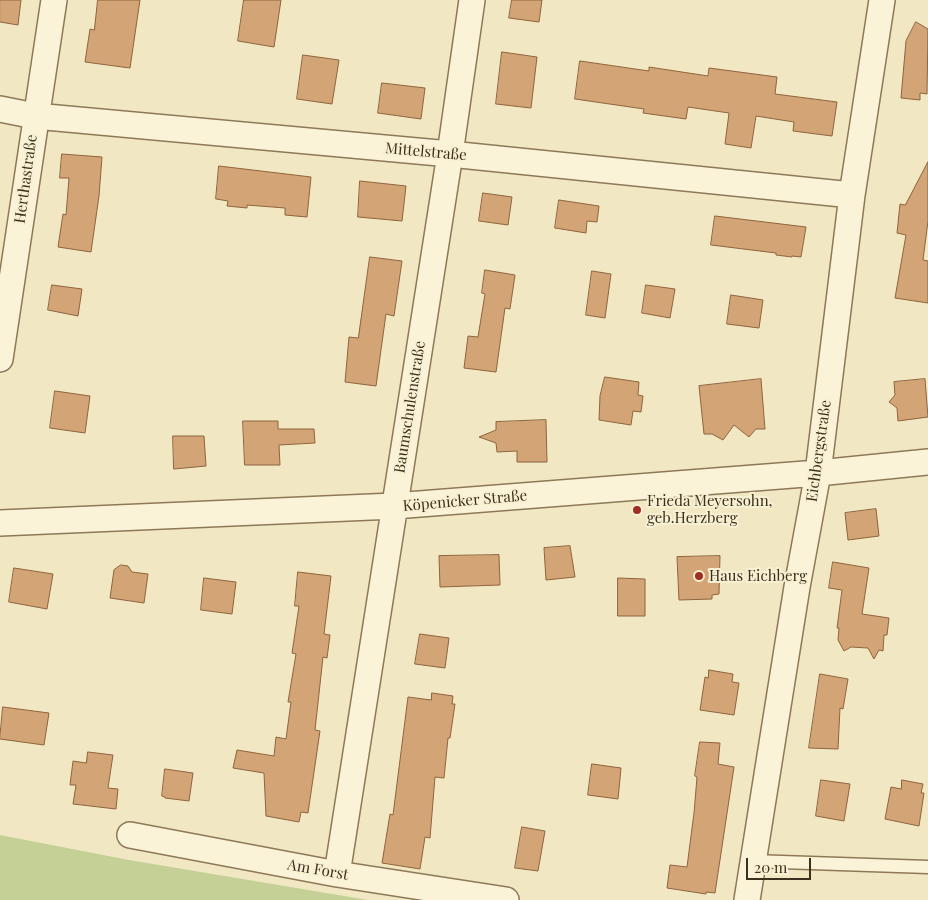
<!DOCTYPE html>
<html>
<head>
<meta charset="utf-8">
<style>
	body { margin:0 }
	#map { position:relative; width:928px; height:900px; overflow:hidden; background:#f1e7c3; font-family:"Playfair Display",serif }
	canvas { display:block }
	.scale { position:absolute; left:746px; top:858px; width:65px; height:22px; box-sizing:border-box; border:2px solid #3b2f1d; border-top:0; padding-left:6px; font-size:15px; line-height:18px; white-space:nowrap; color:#3b2f1d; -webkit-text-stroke:4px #f8f0d3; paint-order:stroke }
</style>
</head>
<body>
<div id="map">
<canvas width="928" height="900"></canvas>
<div class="scale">20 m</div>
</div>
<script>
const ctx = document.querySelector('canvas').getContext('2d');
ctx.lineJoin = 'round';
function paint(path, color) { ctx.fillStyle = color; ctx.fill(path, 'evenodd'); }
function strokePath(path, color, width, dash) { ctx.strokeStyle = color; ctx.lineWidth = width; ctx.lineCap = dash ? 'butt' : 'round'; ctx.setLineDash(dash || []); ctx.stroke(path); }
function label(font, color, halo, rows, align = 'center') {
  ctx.font = font + ' "Playfair Display",serif'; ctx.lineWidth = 4; ctx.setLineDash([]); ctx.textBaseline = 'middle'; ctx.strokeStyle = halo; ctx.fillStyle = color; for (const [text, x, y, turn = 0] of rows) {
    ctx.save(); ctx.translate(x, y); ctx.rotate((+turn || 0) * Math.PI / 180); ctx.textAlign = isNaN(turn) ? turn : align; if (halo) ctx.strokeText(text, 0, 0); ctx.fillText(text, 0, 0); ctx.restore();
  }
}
const green = new Path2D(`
	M 0,835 L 129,860 L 368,900 L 0,900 Z`);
const building = new Path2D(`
	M 0,0 L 21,0 L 18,25 L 0,22 Z
	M 98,0 L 140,0 L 130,68 L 85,62 L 90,29 L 94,30 Z
	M 244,0 L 281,0 L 274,47 L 238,41 Z
	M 512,0 L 542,0 L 539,22 L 509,18 Z
	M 916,22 L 928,29 L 927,94 L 920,93 L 920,100 L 901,98 L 906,41 Z
	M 502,52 L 537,57 L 531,108 L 496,104 Z
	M 303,55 L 339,60 L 332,104 L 297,99 Z
	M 580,61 L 649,71 L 649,67 L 708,76 L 709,68 L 777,77 L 775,94 L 837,102 L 832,136 L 793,131 L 794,122 L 756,116 L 751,148 L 725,144 L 729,113 L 688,107 L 686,119 L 643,113 L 644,109 L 575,99 Z
	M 382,83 L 425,88 L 421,119 L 378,113 Z
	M 62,154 L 102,157 L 99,196 L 91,252 L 58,247 L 63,214 L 66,215 L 69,178 L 60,178 Z
	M 928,162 L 928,221 L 923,260 L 928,261 L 928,303 L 895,298 L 906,235 L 897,233 L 900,204 L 905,205 Z
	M 219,166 L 311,177 L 307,217 L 285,215 L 285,208 L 247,205 L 247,208 L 227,206 L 228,201 L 216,199 Z
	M 360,181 L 406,186 L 402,221 L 358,217 Z
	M 483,193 L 512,197 L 508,225 L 479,221 Z
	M 559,200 L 599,206 L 597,222 L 587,221 L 586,233 L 555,228 Z
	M 715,216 L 806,227 L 801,257 L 792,256 L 792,257 L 776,255 L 776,253 L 711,245 Z
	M 370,257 L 402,261 L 394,316 L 386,314 L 376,386 L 345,382 L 349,337 L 358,338 Z
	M 485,270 L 515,275 L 510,309 L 505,308 L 496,372 L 464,368 L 468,336 L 478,337 L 485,294 L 482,293 Z
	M 592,271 L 611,274 L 605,318 L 586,315 Z
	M 52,285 L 82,289 L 78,316 L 48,310 Z
	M 646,285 L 675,289 L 670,318 L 642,313 Z
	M 731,295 L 763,300 L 759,328 L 727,324 Z
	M 605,377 L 639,382 L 638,395 L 643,396 L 641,412 L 633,411 L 631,425 L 599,420 L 600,396 Z
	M 761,379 L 765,429 L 756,429 L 749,437 L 734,425 L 723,440 L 712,434 L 704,434 L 699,386 Z
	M 925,379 L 928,417 L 898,421 L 897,408 L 889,402 L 895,395 L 894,382 Z
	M 55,391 L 90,396 L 85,433 L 50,428 Z
	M 546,420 L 547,462 L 517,462 L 517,451 L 497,452 L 496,443 L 479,437 L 496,430 L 496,422 Z
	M 243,421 L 278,421 L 278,429 L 314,429 L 315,443 L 279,445 L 280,465 L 245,465 Z
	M 173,436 L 204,436 L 206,466 L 174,469 Z
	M 876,509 L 879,536 L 848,540 L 845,513 Z
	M 570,546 L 575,577 L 546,580 L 544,548 Z
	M 499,555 L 500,585 L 440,587 L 439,556 Z
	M 720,556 L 719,594 L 712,595 L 712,599 L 679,600 L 677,557 Z
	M 833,562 L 869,568 L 862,614 L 889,618 L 887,635 L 884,635 L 883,651 L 879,650 L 874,659 L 868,648 L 851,647 L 844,651 L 838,640 L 839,628 L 837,628 L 842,590 L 829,588 Z
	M 121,565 L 128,566 L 132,572 L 148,574 L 144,603 L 110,598 L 114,570 Z
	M 14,568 L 53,574 L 47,609 L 9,602 Z
	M 298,572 L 331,576 L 324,634 L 330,635 L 327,658 L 323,657 L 315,730 L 320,731 L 308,813 L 301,812 L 299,822 L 266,816 L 264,773 L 233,768 L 237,750 L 274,756 L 276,737 L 286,739 L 291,702 L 288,702 L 296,654 L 292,653 L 299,606 L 295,606 Z
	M 204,578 L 236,582 L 232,614 L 201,610 Z
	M 618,578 L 645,579 L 645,616 L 618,616 Z
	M 420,634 L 449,638 L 445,668 L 415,664 Z
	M 709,670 L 733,674 L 732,682 L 739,683 L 734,715 L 700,710 L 705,677 L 708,678 Z
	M 820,674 L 848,679 L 843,709 L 840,708 L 838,749 L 809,748 Z
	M 432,693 L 453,696 L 452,704 L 455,704 L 450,738 L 448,738 L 444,778 L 435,777 L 430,838 L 425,837 L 420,869 L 382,863 L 390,814 L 393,815 L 408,697 L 431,700 Z
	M 3,707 L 49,713 L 44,745 L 0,739 Z
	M 700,742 L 720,743 L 718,764 L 734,767 L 715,893 L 706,892 L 706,894 L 667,888 L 670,865 L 687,867 L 694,813 L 697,777 L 695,776 Z
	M 88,752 L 113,755 L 108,788 L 118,789 L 116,809 L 73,804 L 76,785 L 70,785 L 73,761 L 86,763 Z
	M 592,764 L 621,768 L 618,799 L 588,795 Z
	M 165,769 L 193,773 L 189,801 L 165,798 L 165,797 L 162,796 Z
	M 821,780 L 850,784 L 844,821 L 816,816 Z
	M 902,780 L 923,784 L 921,793 L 924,793 L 919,826 L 885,819 L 891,787 L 901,789 Z
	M 522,827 L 545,831 L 538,871 L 515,868 Z`);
const lane = new Path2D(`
	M 752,861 L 928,867`);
const street = new Path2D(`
	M 0,109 L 35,116 L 450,154 L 852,195
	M 0,359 L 54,0
	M 0,523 L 394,506 L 818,473 L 928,462
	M 130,835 L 337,874 L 506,900
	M 337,874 L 450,154 L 472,0
	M 747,900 L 797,587 L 818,473 L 852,195 L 882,0`);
const markers = [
	[637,510,5,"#a02e24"],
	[699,576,5,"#a02e24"]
];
const streetNames = [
	["Mittelstraße",426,152,5],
	["Herthastraße",26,179,-82],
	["Baumschulenstraße",410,407,-81],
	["Eichbergstraße",819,451,-82],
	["Köpenicker Straße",465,501,-5],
	["Am Forst",318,870,10]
];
const poiNames = [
	["Frieda Meyersohn,",647,501],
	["geb.Herzberg",647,518],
	["Haus Eichberg",709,576]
];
paint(green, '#c4d096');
paint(building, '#d2a476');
strokePath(building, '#8e643c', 1);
strokePath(lane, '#8d7958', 15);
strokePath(street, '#8d7958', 28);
strokePath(lane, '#fbf3d7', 12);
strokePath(street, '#fbf3d7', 25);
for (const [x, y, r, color] of markers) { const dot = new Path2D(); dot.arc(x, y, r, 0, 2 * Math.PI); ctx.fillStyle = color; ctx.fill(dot); strokePath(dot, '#f8f0d3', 2); }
label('15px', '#3b2f1d', '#f8f0d3', streetNames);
label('15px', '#3b2f1d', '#f8f0d3', poiNames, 'left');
</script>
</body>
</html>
